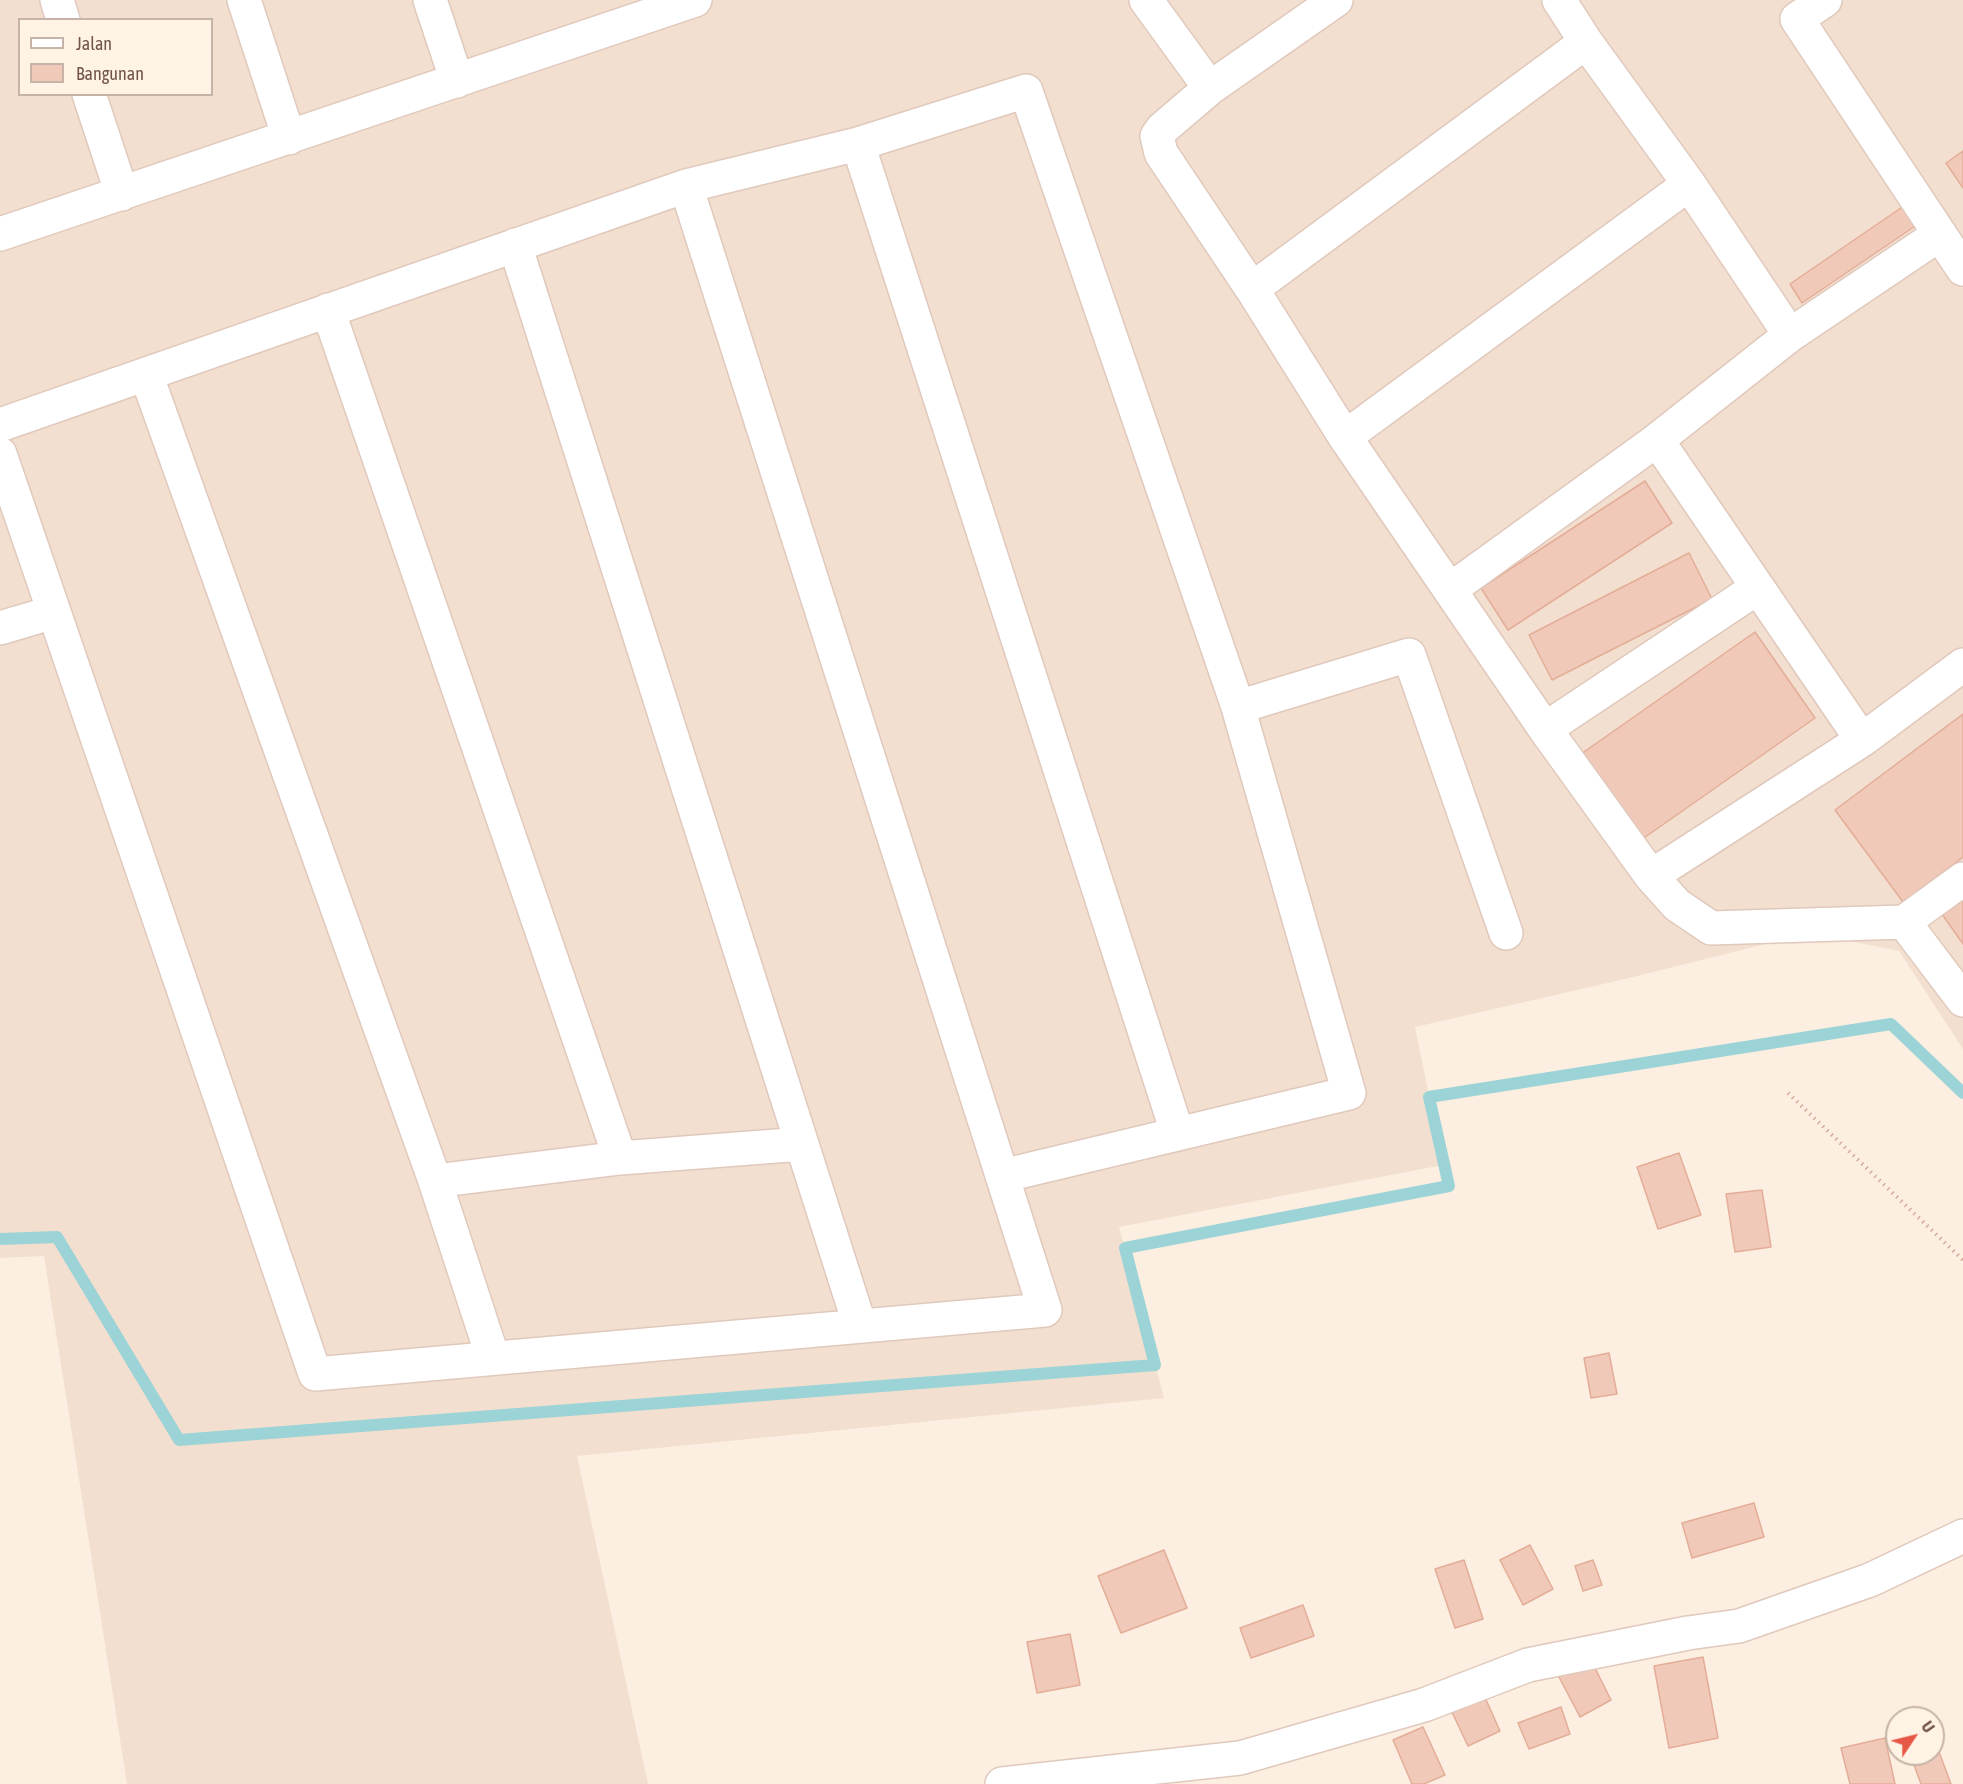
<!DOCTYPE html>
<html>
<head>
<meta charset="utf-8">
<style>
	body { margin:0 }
	#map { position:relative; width:1963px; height:1784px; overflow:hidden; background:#fceee0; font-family:"Asap Condensed",sans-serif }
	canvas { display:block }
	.legend { position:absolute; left:18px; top:18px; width:195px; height:78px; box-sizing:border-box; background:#fff3e6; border:2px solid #c7b3a7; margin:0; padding:8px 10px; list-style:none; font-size:18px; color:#725348 }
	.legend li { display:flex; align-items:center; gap:12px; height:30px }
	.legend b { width:30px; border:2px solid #c7b3a7 }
	.north { position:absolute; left:1885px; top:1706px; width:60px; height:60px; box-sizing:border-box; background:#fff3e6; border:2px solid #c7b3a7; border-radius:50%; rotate:55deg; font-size:16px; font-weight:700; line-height:24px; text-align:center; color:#725348 }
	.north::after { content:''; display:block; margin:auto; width:21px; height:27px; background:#e65845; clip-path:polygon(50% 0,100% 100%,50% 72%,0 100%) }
</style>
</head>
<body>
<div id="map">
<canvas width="1963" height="1784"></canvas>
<ul class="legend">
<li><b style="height:8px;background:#fff"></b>Jalan</li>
<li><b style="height:16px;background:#f1c9b8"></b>Bangunan</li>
</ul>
<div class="north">U</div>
</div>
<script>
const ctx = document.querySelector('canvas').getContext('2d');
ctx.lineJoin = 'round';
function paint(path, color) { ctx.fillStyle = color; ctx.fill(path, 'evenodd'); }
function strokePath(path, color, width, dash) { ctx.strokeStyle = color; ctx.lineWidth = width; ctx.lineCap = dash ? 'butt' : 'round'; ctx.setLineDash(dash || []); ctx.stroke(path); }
const residential = new Path2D(`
	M 0,0 L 1963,0 L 1963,1049 L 1899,951 L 1810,933 L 1621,980 L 1415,1027 L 1443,1165 L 1119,1227 L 1164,1398 L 577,1456 L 648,1784 L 127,1784 L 44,1256 L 0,1258 ZM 20,20 L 212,20 L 212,94 L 20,94 Z`);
const stream = new Path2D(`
	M 0,1239 L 57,1237 L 179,1440 L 1155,1365 L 1125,1248 L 1449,1186 L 1429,1097 L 1891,1024 L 1963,1093`);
const building = new Path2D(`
	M 1963,151 L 1963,188 L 1946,163 Z
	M 1911,201 L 1924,220 L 1802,303 L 1790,284 Z
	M 1645,481 L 1672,523 L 1508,630 L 1481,588 Z
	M 1689,553 L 1712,599 L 1552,680 L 1529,635 Z
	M 1755,632 L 1815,718 L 1641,840 L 1581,754 Z
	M 1963,714 L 1963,857 L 1903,902 L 1835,810 Z
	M 1963,889 L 1963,944 L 1937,907 Z
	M 1679,1153 L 1701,1215 L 1658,1229 L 1637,1167 Z
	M 1762,1190 L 1771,1247 L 1735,1252 L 1726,1194 Z
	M 1609,1353 L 1617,1394 L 1591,1398 L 1584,1358 Z
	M 1754,1503 L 1764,1537 L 1692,1558 L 1682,1523 Z
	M 1530,1545 L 1553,1589 L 1523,1605 L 1500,1560 Z
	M 1164,1550 L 1187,1608 L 1121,1633 L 1098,1576 Z
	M 1464,1560 L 1483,1619 L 1455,1628 L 1435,1569 Z
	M 1593,1560 L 1602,1585 L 1583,1591 L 1575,1566 Z
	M 1303,1605 L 1314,1636 L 1251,1658 L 1240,1628 Z
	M 1070,1634 L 1080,1685 L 1037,1693 L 1027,1642 Z
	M 1703,1657 L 1718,1738 L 1669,1748 L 1654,1666 Z
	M 1591,1660 L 1611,1700 L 1580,1717 L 1559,1677 Z
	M 1483,1693 L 1500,1731 L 1468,1746 L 1450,1708 Z
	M 1561,1707 L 1570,1734 L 1529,1749 L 1518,1723 Z
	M 1423,1727 L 1445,1775 L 1424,1784 L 1412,1784 L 1393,1740 Z
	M 1885,1738 L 1895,1784 L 1850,1784 L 1841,1748 Z
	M 1936,1744 L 1951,1784 L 1921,1784 L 1910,1754 L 1933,1754 L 1933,1745 Z`);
const path = new Path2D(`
	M 1788,1093 L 1963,1260`);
const street = new Path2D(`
	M 57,0 L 63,20
	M 244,0 L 289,138
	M 430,0 L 457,81
	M 1146,0 L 1210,88
	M 1336,0 L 1210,88 L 1162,129 L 1157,136 L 1161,153 L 1252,289 L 1345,437 L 1545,729 L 1651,876 L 1677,905 L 1711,928 L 1904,922 L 1963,879
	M 1559,0 L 1586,42 L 1689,184 L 1790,335
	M 1825,0 L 1797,19 L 1963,269
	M 89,94 L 122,194
	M 858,144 L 1177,1132
	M 686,186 L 858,144 L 1026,91 L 1238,707 L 1349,1093 L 1002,1176
	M 0,234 L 695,0
	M 515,245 L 860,1326
	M 1252,289 L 1586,42
	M 328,310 L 620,1158 L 435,1181
	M 146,374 L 435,1181 L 493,1358
	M 0,425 L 686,186 L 1045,1310 L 315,1374 L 0,454
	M 1345,437 L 1689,184
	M 1657,440 L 1862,740 L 1963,665
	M 1451,589 L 1657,440 L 1790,335 L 1940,234
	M 0,628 L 54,612
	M 1238,707 L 1409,655 L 1506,933
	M 1545,729 L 1757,588
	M 1651,876 L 1862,740
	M 1904,922 L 1963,1000
	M 620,1158 L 802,1144
	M 1002,1784 L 1240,1758 L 1424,1705 L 1528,1665 L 1688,1633 L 1739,1626 L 1870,1580 L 1963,1536`);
paint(residential, '#f3dfcf');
strokePath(stream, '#9bd3d6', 12);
paint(building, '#f1c9b8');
strokePath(building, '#e3ad98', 1.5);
strokePath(street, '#e0c9bc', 36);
strokePath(path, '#d5ac9c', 4, [1.5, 4.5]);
strokePath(street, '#fff', 33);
</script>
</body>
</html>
